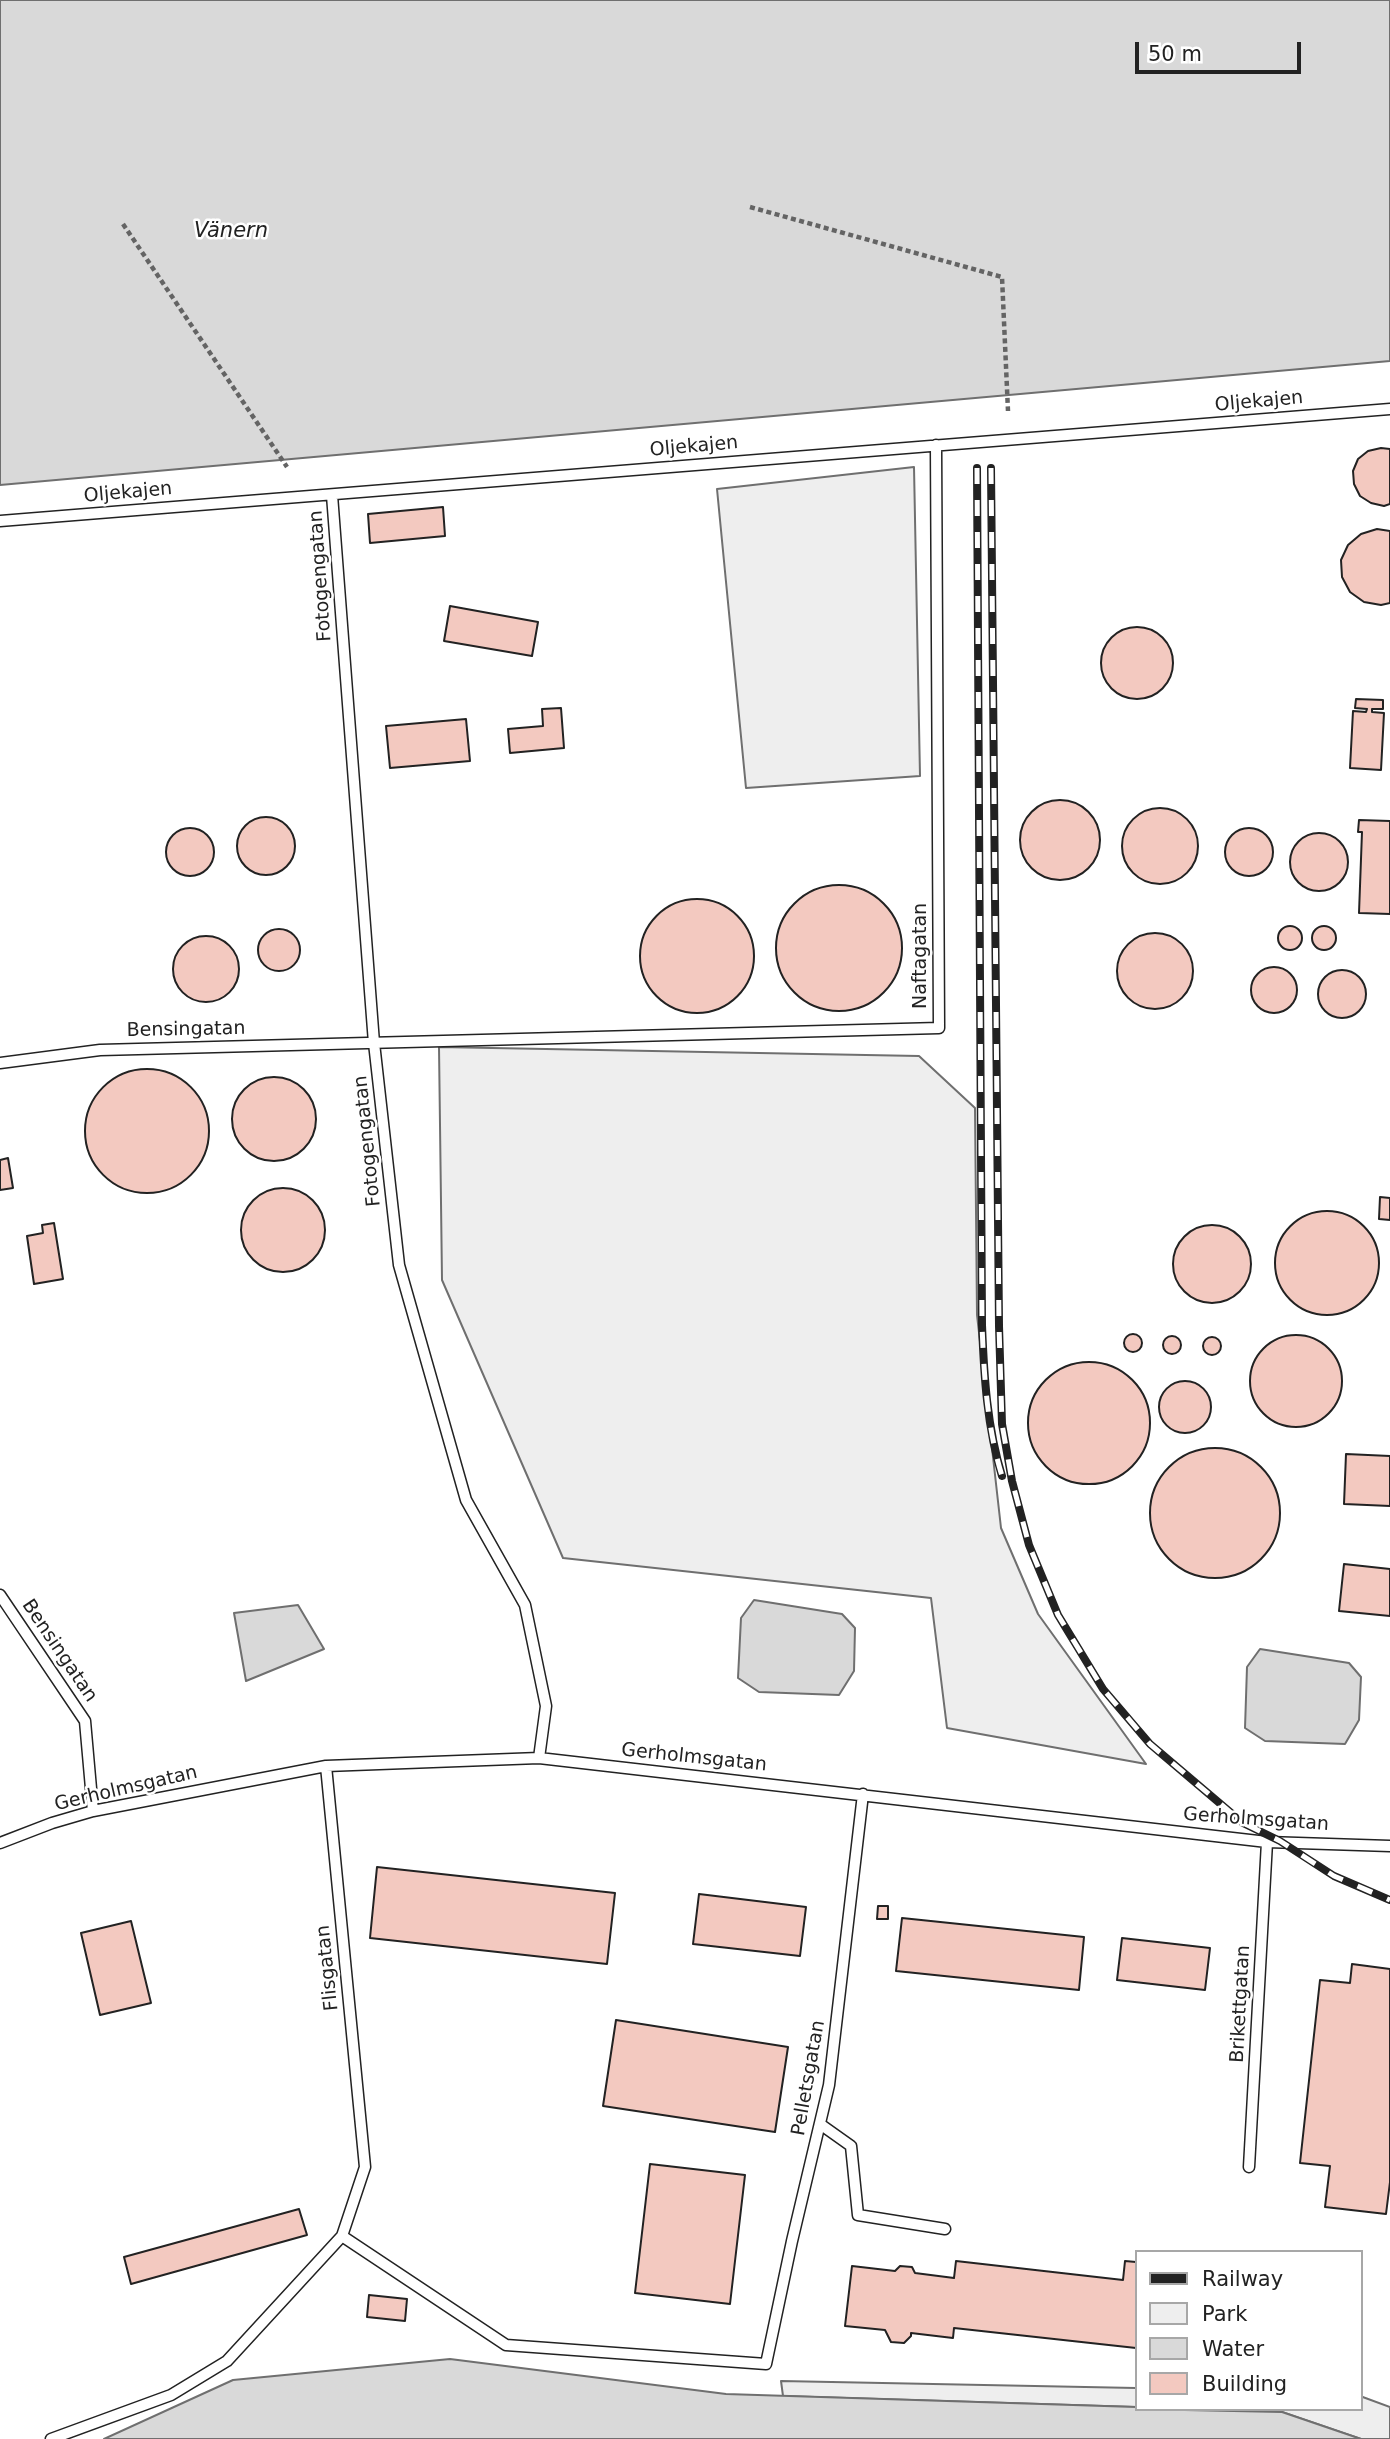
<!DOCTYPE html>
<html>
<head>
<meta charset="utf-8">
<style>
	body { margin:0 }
	#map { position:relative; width:1390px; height:2439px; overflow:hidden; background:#fff; font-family:"DejaVu Sans",sans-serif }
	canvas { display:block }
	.legend { position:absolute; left:1135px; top:2250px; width:228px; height:161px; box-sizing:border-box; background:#fff; border:2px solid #a7a7a7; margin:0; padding:9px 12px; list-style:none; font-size:21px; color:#222 }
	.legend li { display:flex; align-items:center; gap:14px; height:35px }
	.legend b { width:35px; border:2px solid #a7a7a7 }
	.scale { position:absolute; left:1135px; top:42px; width:166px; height:32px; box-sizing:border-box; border:4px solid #222; border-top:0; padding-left:9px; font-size:21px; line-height:24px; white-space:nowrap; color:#222; -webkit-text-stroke:5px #fff; paint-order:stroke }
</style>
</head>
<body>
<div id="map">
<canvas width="1390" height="2439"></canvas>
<ul class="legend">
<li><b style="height:9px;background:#222"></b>Railway</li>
<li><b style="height:19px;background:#eee"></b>Park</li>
<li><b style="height:19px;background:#d9d9d9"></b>Water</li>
<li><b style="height:19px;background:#f3c9c0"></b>Building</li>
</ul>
<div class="scale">50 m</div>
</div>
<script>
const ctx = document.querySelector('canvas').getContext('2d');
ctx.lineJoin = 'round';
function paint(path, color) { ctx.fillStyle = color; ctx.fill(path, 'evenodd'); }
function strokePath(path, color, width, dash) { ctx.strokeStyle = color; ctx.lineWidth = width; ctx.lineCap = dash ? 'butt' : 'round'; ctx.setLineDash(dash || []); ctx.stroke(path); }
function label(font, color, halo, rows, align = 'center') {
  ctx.font = font + ' "DejaVu Sans",sans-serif'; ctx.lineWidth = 5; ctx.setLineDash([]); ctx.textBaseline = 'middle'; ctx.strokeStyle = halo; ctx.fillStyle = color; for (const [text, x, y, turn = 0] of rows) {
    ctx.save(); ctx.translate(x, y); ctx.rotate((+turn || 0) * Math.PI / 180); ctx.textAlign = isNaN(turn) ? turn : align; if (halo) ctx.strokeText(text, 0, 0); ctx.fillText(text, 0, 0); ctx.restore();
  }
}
const green = new Path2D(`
	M 914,467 L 920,776 L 746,788 L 717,489 Z
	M 439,1047 L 919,1056 L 975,1108 L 977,1315 L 1001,1528 L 1038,1614 L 1146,1764 L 947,1728 L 931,1598 L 563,1558 L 442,1280 Z
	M 781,2381 L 1136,2388 L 1136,2407 L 783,2396 Z
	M 1360,2396 L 1390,2407 L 1390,2439 L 1361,2439 L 1282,2412 L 1194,2409 L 1360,2409 Z`);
const water = new Path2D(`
	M 0,0 L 1390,0 L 1390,361 L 0,485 Z
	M 754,1600 L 842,1614 L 855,1628 L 854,1671 L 839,1695 L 759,1692 L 738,1678 L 741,1618 Z
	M 298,1605 L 324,1649 L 246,1681 L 234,1613 Z
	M 1260,1649 L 1349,1663 L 1361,1677 L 1359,1720 L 1345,1744 L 1265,1741 L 1245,1728 L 1247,1667 Z
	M 450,2359 L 726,2394 L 1136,2407 L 1136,2409 L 1282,2412 L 1361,2439 L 104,2439 L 233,2380 Z`);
const building = new Path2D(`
	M 1381,448 L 1390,449 L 1390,504 L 1384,506 L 1371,503 L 1360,496 L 1354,484 L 1353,471 L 1358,459 L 1368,451 Z
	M 443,507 L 445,536 L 370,543 L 368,514 Z
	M 1377,529 L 1390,531 L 1390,603 L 1381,605 L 1364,602 L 1350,592 L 1342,577 L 1341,560 L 1348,545 L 1361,534 Z
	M 450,606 L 538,622 L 532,656 L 444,641 Z
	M1101 663a36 36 0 1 1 72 0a36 36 0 1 1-72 0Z
	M 1356,699 L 1383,700 L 1383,709 L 1372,709 L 1372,712 L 1384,713 L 1381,770 L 1350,768 L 1353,711 L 1366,712 L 1367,709 L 1355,708 Z
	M 561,708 L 564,748 L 510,753 L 508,729 L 543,726 L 542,709 Z
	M 466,719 L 470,761 L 390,768 L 386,726 Z
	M1020 840a40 40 0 1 1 80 0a40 40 0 1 1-80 0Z
	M1122 846a38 38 0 1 1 76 0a38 38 0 1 1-76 0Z
	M237 846a29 29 0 1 1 58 0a29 29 0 1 1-58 0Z
	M 1359,820 L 1390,821 L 1390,914 L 1359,913 L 1362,832 L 1358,832 Z
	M166 852a24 24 0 1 1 48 0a24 24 0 1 1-48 0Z
	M1225 852a24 24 0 1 1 48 0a24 24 0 1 1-48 0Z
	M1290 862a29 29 0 1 1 58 0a29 29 0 1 1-58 0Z
	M776 948a63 63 0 1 1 126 0a63 63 0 1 1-126 0Z
	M640 956a57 57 0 1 1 114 0a57 57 0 1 1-114 0Z
	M1312 938a12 12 0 1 1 24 0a12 12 0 1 1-24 0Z
	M1278 938a12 12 0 1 1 24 0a12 12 0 1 1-24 0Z
	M258 950a21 21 0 1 1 42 0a21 21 0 1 1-42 0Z
	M1117 971a38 38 0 1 1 76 0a38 38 0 1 1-76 0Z
	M173 969a33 33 0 1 1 66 0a33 33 0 1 1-66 0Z
	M1251 990a23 23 0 1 1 46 0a23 23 0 1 1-46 0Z
	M1318 994a24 24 0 1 1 48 0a24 24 0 1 1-48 0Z
	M85 1131a62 62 0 1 1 124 0a62 62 0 1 1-124 0Z
	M232 1119a42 42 0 1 1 84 0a42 42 0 1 1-84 0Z
	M 8,1158 L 13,1188 L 0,1190 L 0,1160 Z
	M241 1230a42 42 0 1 1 84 0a42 42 0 1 1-84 0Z
	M 1380,1197 L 1390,1198 L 1390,1220 L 1379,1219 Z
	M1275 1263a52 52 0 1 1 104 0a52 52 0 1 1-104 0Z
	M 54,1223 L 63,1279 L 34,1284 L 27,1236 L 43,1233 L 42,1225 Z
	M1173 1264a39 39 0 1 1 78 0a39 39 0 1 1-78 0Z
	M1124 1343a9 9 0 1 1 18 0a9 9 0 1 1-18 0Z
	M1250 1381a46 46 0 1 1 92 0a46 46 0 1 1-92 0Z
	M1163 1345a9 9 0 1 1 18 0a9 9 0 1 1-18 0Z
	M1203 1346a9 9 0 1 1 18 0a9 9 0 1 1-18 0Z
	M1028 1423a61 61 0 1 1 122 0a61 61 0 1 1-122 0Z
	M1159 1407a26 26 0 1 1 52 0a26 26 0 1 1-52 0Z
	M1150 1513a65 65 0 1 1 130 0a65 65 0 1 1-130 0Z
	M 1346,1454 L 1390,1456 L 1390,1506 L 1344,1504 Z
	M 1344,1564 L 1390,1569 L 1390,1616 L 1339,1611 Z
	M 377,1867 L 615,1893 L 607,1964 L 370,1938 Z
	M 699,1894 L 806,1907 L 800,1956 L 693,1944 Z
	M 878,1906 L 888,1906 L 888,1919 L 877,1919 Z
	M 902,1918 L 1084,1937 L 1079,1990 L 896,1971 Z
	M 131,1921 L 151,2003 L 100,2015 L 81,1933 Z
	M 1122,1938 L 1210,1948 L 1205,1990 L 1117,1980 Z
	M 1352,1964 L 1390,1969 L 1390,2182 L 1386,2214 L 1325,2207 L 1330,2166 L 1300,2163 L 1320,1980 L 1350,1983 Z
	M 616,2020 L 788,2047 L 775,2132 L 603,2106 Z
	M 650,2164 L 745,2175 L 730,2304 L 635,2293 Z
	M 299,2209 L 307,2235 L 131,2284 L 124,2257 Z
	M 956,2261 L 1123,2280 L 1125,2261 L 1136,2262 L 1136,2348 L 954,2328 L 953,2338 L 911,2333 L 911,2336 L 904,2343 L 891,2342 L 885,2330 L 845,2326 L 852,2266 L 895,2271 L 900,2266 L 912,2267 L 915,2273 L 954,2278 Z
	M 369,2295 L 407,2299 L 405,2321 L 367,2317 Z`);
const path = new Path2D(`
	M 750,207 L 1002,277 L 1008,411
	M 123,224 L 287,467`);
const service = new Path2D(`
	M 332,495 L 374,1043 L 399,1265 L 466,1500 L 525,1605 L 546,1706 L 539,1758
	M 0,521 L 1390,409
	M 0,1063 L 100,1050 L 939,1028 L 936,445
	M 0,1595 L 85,1721 L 93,1811
	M 0,1843 L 52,1823 L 93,1811 L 326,1766 L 539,1758 L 1267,1842 L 1390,1846
	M 820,2124 L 851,2146 L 858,2215 L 945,2229
	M 1249,2167 L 1267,1842
	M 342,2236 L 506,2345 L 766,2364 L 792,2241 L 829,2085 L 863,1794
	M 51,2439 L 171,2395 L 227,2361 L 342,2236 L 365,2167 L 326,1766`);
const rail = new Path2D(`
	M 977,468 L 982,1325 C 984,1376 987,1427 1002,1476
	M 991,468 L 999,1326 L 1002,1424 L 1012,1481 L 1029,1545 L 1058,1615 L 1103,1689 L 1150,1744 L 1243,1823 L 1280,1841 L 1334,1876 L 1390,1900`);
const streetNames = [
	["Oljekajen",1259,402,-5],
	["Oljekajen",694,447,-5],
	["Oljekajen",128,493,-5],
	["Fotogengatan",321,576,-94],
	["Naftagatan",921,956,-90],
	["Bensingatan",186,1030,-1],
	["Fotogengatan",368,1141,-96],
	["Bensingatan",59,1651,56],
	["Gerholmsgatan",694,1758,6],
	["Gerholmsgatan",126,1789,-13],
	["Gerholmsgatan",1256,1820,4],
	["Flisgatan",328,1968,-96],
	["Brikettgatan",1241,2004,-87],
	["Pelletsgatan",809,2078,-80]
];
const waterNames = [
	["Vänern",231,232]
];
paint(green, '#eee');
strokePath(green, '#6f6f6f', 2);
paint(water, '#d9d9d9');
strokePath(water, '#6f6f6f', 2);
paint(building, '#f3c9c0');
strokePath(building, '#222', 2);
strokePath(service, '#222', 13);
strokePath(path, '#646464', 4.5, [5, 3.5]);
strokePath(service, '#fff', 10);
strokePath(rail, '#222', 8);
strokePath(rail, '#fff', 5, [16]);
label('19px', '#222', '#fff', streetNames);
label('italic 21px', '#222', '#fff', waterNames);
</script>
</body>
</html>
